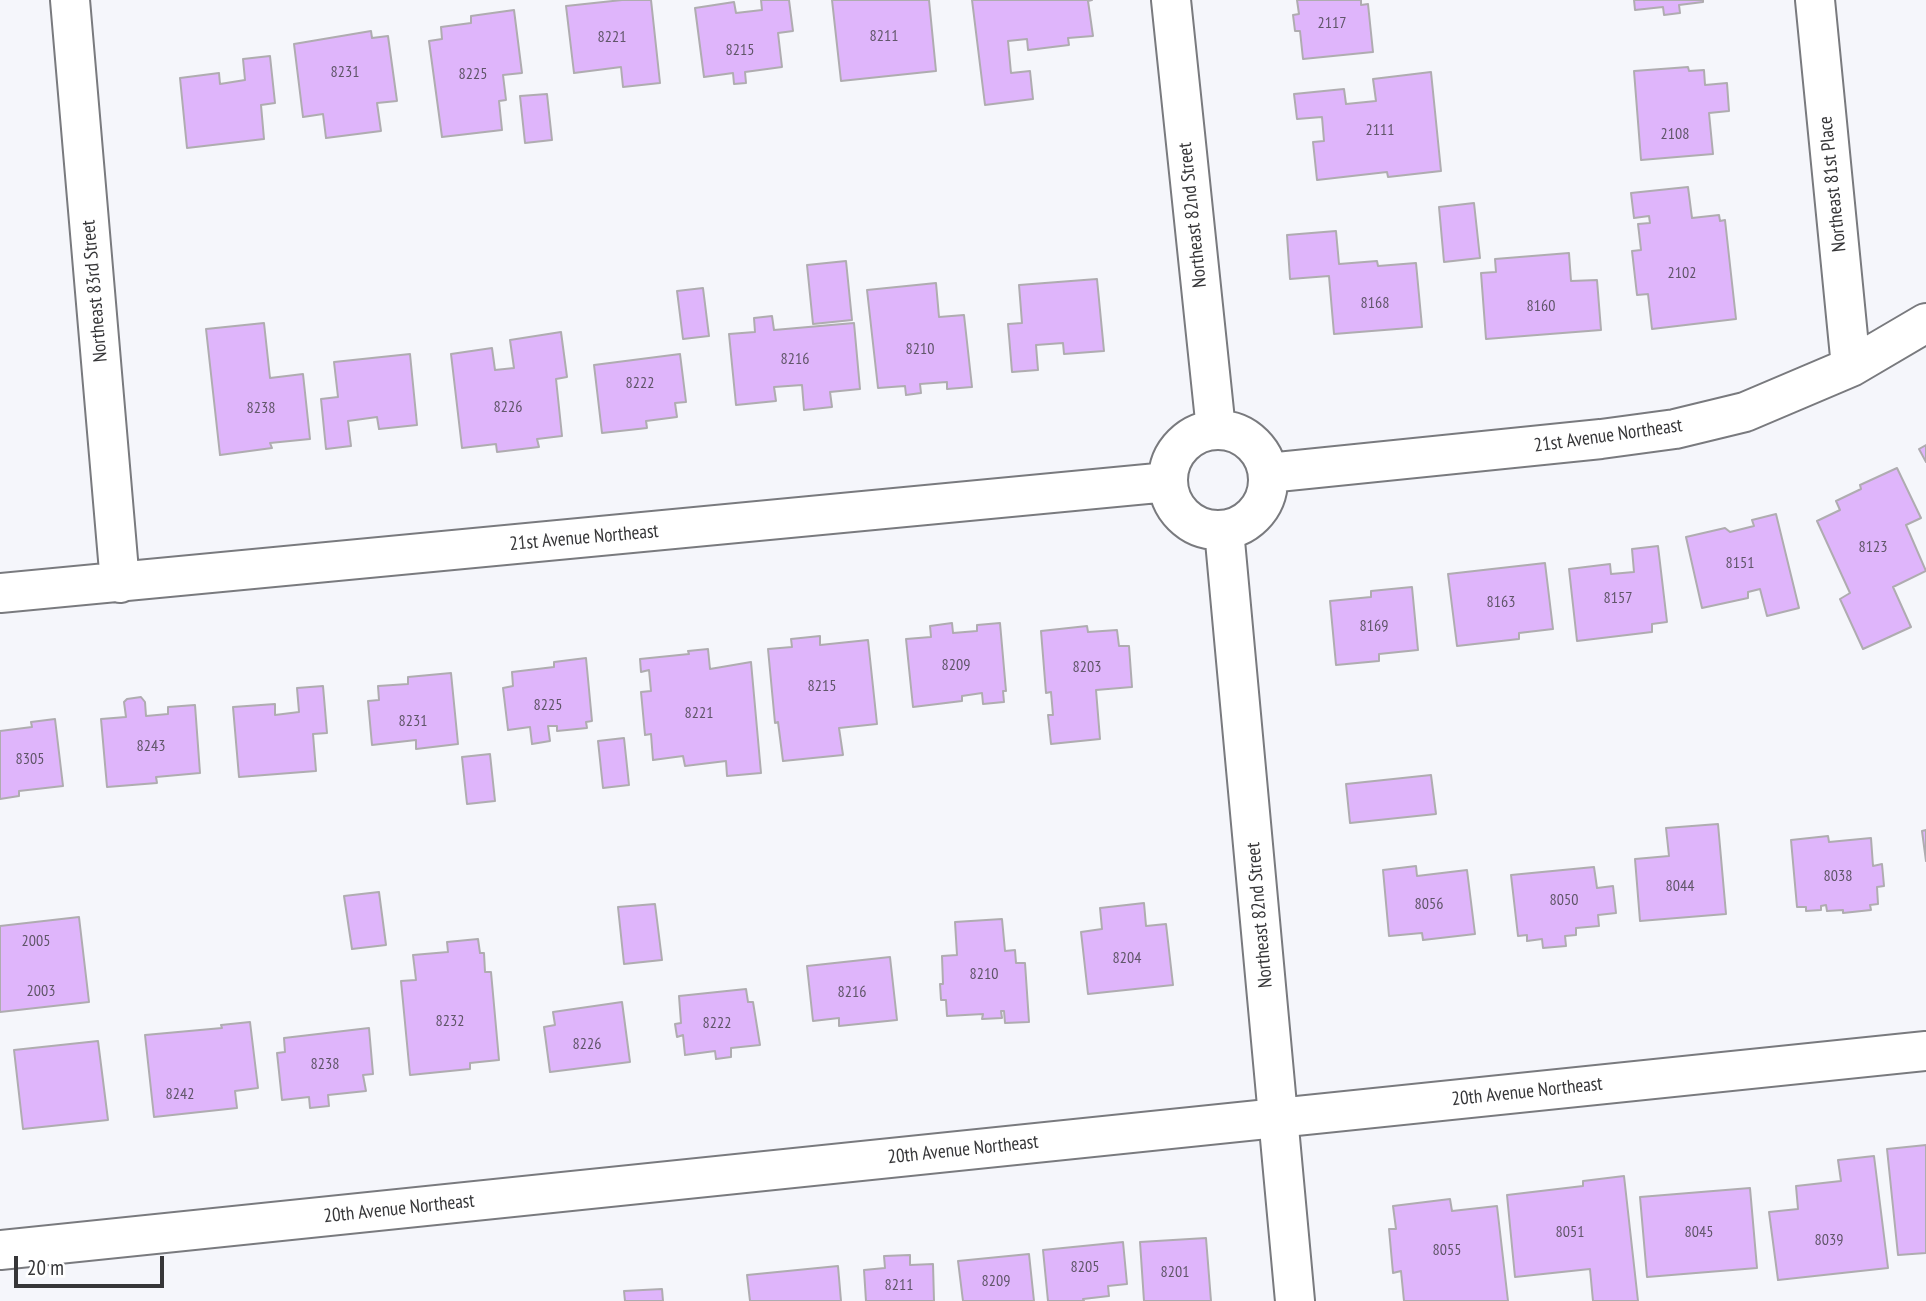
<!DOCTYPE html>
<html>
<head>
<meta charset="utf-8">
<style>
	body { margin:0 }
	#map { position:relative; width:1926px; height:1301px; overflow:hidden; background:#f5f6fb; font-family:"PT Sans Narrow",sans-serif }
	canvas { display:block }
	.scale { position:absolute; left:14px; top:1256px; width:150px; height:32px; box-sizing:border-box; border:4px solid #363638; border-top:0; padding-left:9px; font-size:21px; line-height:24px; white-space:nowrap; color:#363638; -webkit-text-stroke:5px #fff; paint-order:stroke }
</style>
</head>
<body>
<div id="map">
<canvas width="1926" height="1301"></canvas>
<div class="scale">20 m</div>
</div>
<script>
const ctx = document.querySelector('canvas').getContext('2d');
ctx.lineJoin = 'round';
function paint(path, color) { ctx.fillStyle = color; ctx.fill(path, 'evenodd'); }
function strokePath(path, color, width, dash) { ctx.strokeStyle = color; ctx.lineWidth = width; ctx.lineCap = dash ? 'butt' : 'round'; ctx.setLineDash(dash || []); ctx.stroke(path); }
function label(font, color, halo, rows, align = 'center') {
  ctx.font = font + ' "PT Sans Narrow",sans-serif'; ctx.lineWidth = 6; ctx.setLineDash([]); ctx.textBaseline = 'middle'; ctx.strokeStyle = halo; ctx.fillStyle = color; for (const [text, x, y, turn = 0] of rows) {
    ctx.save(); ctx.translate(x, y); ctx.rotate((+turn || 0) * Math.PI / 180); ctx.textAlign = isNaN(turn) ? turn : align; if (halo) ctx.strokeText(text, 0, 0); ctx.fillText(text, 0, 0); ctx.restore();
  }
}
const building = new Path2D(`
	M 622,0 L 651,0 L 660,83 L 623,87 L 621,67 L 574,73 L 566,6 Z
	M 761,0 L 789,0 L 793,31 L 778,33 L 782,67 L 745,72 L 746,83 L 734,84 L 733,73 L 704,77 L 695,8 L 734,2 L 736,13 L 762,10 Z
	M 832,0 L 929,0 L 936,71 L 841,81 Z
	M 972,0 L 1092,0 L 1088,1 L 1093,36 L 1068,38 L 1069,45 L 1028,50 L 1027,39 L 1008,41 L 1011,73 L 1030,71 L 1033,99 L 985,105 Z
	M 1297,0 L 1361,0 L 1361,5 L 1368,4 L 1373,52 L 1303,59 L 1300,31 L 1295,31 L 1293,15 L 1299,14 Z
	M 1634,0 L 1703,0 L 1703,2 L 1679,5 L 1680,13 L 1664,15 L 1663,7 L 1635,10 Z
	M 514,10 L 522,73 L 503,75 L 506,100 L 499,101 L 502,130 L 442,137 L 429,41 L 442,39 L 441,27 L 471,23 L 471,16 Z
	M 371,31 L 372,38 L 388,36 L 397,101 L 377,103 L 381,131 L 326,138 L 323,114 L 303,117 L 294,44 Z
	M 270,56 L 275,103 L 261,105 L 264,139 L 187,148 L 180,78 L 219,73 L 220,84 L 245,80 L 243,59 Z
	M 1688,67 L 1689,71 L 1704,70 L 1705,85 L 1727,83 L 1729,111 L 1709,113 L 1713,154 L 1641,160 L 1634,71 Z
	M 1431,72 L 1441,171 L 1388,177 L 1387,172 L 1317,180 L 1313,142 L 1324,141 L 1322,117 L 1297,119 L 1294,94 L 1344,89 L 1346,104 L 1376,101 L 1373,79 Z
	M 547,94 L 552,140 L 525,143 L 520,96 Z
	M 1688,187 L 1692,218 L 1719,215 L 1720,221 L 1725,220 L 1736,319 L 1652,329 L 1648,294 L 1637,295 L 1632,251 L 1641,250 L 1638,224 L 1650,223 L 1649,216 L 1634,218 L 1631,193 Z
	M 1474,203 L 1480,258 L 1444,262 L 1439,207 Z
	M 1336,231 L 1339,264 L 1377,261 L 1378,266 L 1416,263 L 1422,327 L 1334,334 L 1329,276 L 1290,279 L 1287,235 Z
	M 1569,253 L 1571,281 L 1597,280 L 1601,330 L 1486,339 L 1481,273 L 1496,272 L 1495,259 Z
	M 846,261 L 852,320 L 813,324 L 807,265 Z
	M 1097,279 L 1104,351 L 1064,354 L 1063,343 L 1036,345 L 1038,370 L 1012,372 L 1008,324 L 1022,323 L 1019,285 Z
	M 936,283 L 939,317 L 964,315 L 972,387 L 947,389 L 947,382 L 920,384 L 921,393 L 906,395 L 905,386 L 878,388 L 867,290 Z
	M 703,288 L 709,336 L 683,339 L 677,291 Z
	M 772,316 L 774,330 L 854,323 L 860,389 L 830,392 L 832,407 L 804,410 L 802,385 L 774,387 L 776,401 L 736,405 L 729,334 L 755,332 L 754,318 Z
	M 264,323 L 270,378 L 303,374 L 310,439 L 270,443 L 272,448 L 220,455 L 206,329 Z
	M 561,332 L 567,377 L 556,379 L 562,436 L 537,439 L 539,447 L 497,452 L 496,444 L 462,448 L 451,354 L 492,348 L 495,370 L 514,368 L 510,340 Z
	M 410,354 L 417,425 L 379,429 L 377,417 L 348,421 L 351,446 L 326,449 L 321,399 L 338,397 L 334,362 Z
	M 680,354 L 686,402 L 675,403 L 677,417 L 646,421 L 647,428 L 602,433 L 594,365 Z
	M 1926,445 L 1926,462 L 1919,449 Z
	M 1897,468 L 1921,518 L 1906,525 L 1926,571 L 1893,587 L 1911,627 L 1863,649 L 1840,599 L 1850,593 L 1817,521 L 1840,510 L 1836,501 L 1861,489 L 1860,485 Z
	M 1776,514 L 1799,608 L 1767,616 L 1760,589 L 1748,592 L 1748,598 L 1702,608 L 1686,537 L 1725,528 L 1730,532 L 1754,526 L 1752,520 Z
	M 1658,546 L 1667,622 L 1652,624 L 1652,632 L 1577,641 L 1569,569 L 1610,564 L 1611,574 L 1634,572 L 1632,549 Z
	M 1545,563 L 1553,629 L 1519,633 L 1519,639 L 1457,646 L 1448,574 Z
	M 1412,587 L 1418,650 L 1379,654 L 1379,661 L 1336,665 L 1330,601 L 1371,597 L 1371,591 Z
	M 952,623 L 953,633 L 977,631 L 977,625 L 1000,623 L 1006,691 L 1003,691 L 1004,702 L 983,704 L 982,693 L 962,696 L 962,701 L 913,707 L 906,639 L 931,637 L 930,626 Z
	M 1087,626 L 1088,632 L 1117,630 L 1119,646 L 1129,646 L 1132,687 L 1096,690 L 1100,739 L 1051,744 L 1048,715 L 1053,715 L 1051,692 L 1046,693 L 1041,631 Z
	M 820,636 L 820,645 L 868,640 L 877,724 L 839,728 L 843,755 L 783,761 L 778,722 L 775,723 L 768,649 L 792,647 L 791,639 Z
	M 708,649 L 710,669 L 751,662 L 761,773 L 727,776 L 726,761 L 685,766 L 683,756 L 653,760 L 651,734 L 645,735 L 641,692 L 651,691 L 649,670 L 641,672 L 640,659 L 689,654 L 688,651 Z
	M 586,658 L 592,721 L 586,722 L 587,728 L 557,731 L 557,726 L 548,726 L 550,741 L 532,744 L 530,727 L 508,730 L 503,688 L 513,686 L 512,672 L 554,667 L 554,662 Z
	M 451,673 L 458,744 L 416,749 L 416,740 L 372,745 L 368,701 L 379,700 L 378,686 L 408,684 L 408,677 Z
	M 323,686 L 327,733 L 313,734 L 316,771 L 239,777 L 233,707 L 275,704 L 275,715 L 299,712 L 297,688 Z
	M 141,697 L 145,702 L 146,716 L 168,714 L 168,707 L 195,705 L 200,773 L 156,777 L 157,783 L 107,787 L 101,719 L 126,717 L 124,702 L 127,699 Z
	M 55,719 L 63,786 L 19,791 L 19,796 L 0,799 L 0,731 L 32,727 L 31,722 Z
	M 624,738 L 629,785 L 603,788 L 598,741 Z
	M 490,754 L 495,801 L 467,804 L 462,757 Z
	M 1431,775 L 1436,814 L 1350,823 L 1346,784 Z
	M 1718,824 L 1726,914 L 1640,921 L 1635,859 L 1669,856 L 1666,828 Z
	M 1926,830 L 1926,861 L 1922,831 Z
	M 1828,836 L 1829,842 L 1871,838 L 1873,866 L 1882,864 L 1884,886 L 1877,887 L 1878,904 L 1870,905 L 1871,910 L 1843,913 L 1843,910 L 1827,911 L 1826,905 L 1821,906 L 1821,910 L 1806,911 L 1806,907 L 1797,907 L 1791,840 Z
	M 1416,866 L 1417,876 L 1467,870 L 1475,934 L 1423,940 L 1422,933 L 1389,936 L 1383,870 Z
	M 1594,867 L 1597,888 L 1613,886 L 1616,913 L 1598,915 L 1599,926 L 1576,928 L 1576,935 L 1565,936 L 1566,946 L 1543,948 L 1542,939 L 1527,941 L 1527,935 L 1518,936 L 1511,875 Z
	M 379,892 L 386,945 L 352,949 L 344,896 Z
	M 1144,903 L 1146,926 L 1166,924 L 1173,985 L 1088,994 L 1081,932 L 1102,929 L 1100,908 Z
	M 655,904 L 662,960 L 624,964 L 618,907 Z
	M 79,917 L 89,1002 L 0,1012 L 0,926 Z
	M 1002,919 L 1005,951 L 1015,950 L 1016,963 L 1025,963 L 1029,1022 L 1005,1023 L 1004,1011 L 1001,1011 L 1002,1018 L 982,1019 L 983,1014 L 947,1016 L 946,1000 L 941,1000 L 940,984 L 943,984 L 942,956 L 957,955 L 955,922 Z
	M 478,939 L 480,953 L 484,953 L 485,972 L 491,972 L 499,1060 L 470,1063 L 470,1069 L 410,1075 L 401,981 L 416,980 L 413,955 L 448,952 L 447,942 Z
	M 890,957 L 897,1020 L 839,1026 L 839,1018 L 813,1021 L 807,966 Z
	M 746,989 L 748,1002 L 753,1002 L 760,1045 L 731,1048 L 731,1057 L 716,1059 L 715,1051 L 685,1055 L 683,1035 L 677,1037 L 675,1024 L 681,1023 L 679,996 Z
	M 622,1002 L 630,1062 L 550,1072 L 544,1027 L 555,1025 L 553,1012 Z
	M 250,1022 L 258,1088 L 235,1091 L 237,1108 L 154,1117 L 145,1035 L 222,1028 L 221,1025 Z
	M 369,1028 L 373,1074 L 363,1075 L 366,1091 L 328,1095 L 329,1106 L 310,1108 L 309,1097 L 282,1100 L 277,1053 L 285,1052 L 284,1038 Z
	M 98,1041 L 108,1120 L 23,1129 L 14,1050 Z
	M 1926,1145 L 1926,1253 L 1898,1255 L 1887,1149 Z
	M 1874,1156 L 1888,1268 L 1778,1280 L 1769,1212 L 1798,1209 L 1796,1186 L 1841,1181 L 1838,1160 Z
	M 1624,1176 L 1638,1301 L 1593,1301 L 1590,1269 L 1515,1277 L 1507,1195 L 1583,1186 L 1583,1181 Z
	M 1750,1188 L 1757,1268 L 1647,1277 L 1640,1197 Z
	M 1450,1199 L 1452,1211 L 1497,1206 L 1508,1301 L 1404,1301 L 1401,1271 L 1393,1273 L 1389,1229 L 1396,1229 L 1393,1206 Z
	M 1206,1238 L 1211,1301 L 1144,1301 L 1140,1242 Z
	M 1123,1242 L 1127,1284 L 1108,1286 L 1109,1296 L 1083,1299 L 1084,1301 L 1048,1301 L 1043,1250 Z
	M 1029,1254 L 1034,1301 L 963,1301 L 958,1261 Z
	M 910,1255 L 910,1265 L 933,1264 L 934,1301 L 866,1301 L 864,1270 L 885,1268 L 884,1256 Z
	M 838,1266 L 841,1301 L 750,1301 L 747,1275 Z
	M 662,1289 L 663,1301 L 625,1301 L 624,1291 Z`);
const minor = new Path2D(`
	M 70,0 L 120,583
	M 1171,0 L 1216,430
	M 1815,0 L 1851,367
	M1168 480a50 50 0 1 1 100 0a50 50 0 1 1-100 0Z
	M 1268,473 L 1601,439 L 1675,429 L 1745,412 L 1851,367 L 1926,323
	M 1224,530 L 1295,1301
	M 0,593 L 1168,482`);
const tertiary = new Path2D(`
	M 0,1250 L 1926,1051`);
const numberNames = [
	["2117",1332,23],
	["8211",884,36],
	["8221",612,37],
	["8215",740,50],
	["8231",345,72],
	["8225",473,74],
	["2111",1380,130],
	["2108",1675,134],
	["2102",1682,273],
	["8168",1375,303],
	["8160",1541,306],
	["8210",920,349],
	["8216",795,359],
	["8222",640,383],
	["8226",508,407],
	["8238",261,408],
	["8123",1873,547],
	["8151",1740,563],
	["8157",1618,598],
	["8163",1501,602],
	["8169",1374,626],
	["8209",956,665],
	["8203",1087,667],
	["8215",822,686],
	["8225",548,705],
	["8221",699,713],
	["8231",413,721],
	["8243",151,746],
	["8305",30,759],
	["8038",1838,876],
	["8044",1680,886],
	["8050",1564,900],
	["8056",1429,904],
	["2005",36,941],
	["8204",1127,958],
	["8210",984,974],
	["2003",41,991],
	["8216",852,992],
	["8232",450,1021],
	["8222",717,1023],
	["8226",587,1044],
	["8238",325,1064],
	["8242",180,1094],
	["8051",1570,1232],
	["8045",1699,1232],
	["8039",1829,1240],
	["8055",1447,1250],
	["8205",1085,1267],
	["8201",1175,1272],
	["8209",996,1281],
	["8211",899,1285]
];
const streetNames = [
	["Northeast 81st Place",1833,184,-96],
	["Northeast 82nd Street",1193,215,-96],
	["Northeast 83rd Street",95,291,-95],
	["21st Avenue Northeast",1608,436,-8],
	["21st Avenue Northeast",584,538,-5],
	["Northeast 82nd Street",1260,915,-95],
	["20th Avenue Northeast",1527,1092,-6],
	["20th Avenue Northeast",963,1150,-6],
	["20th Avenue Northeast",399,1209,-6]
];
paint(building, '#dfb5fb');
strokePath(building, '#afacb0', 2);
strokePath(minor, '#797a7e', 42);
strokePath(tertiary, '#797a7e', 42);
strokePath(minor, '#fff', 38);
strokePath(tertiary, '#fff', 38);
label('16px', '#605669', null, numberNames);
label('19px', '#363638', '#fff', streetNames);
</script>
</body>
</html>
